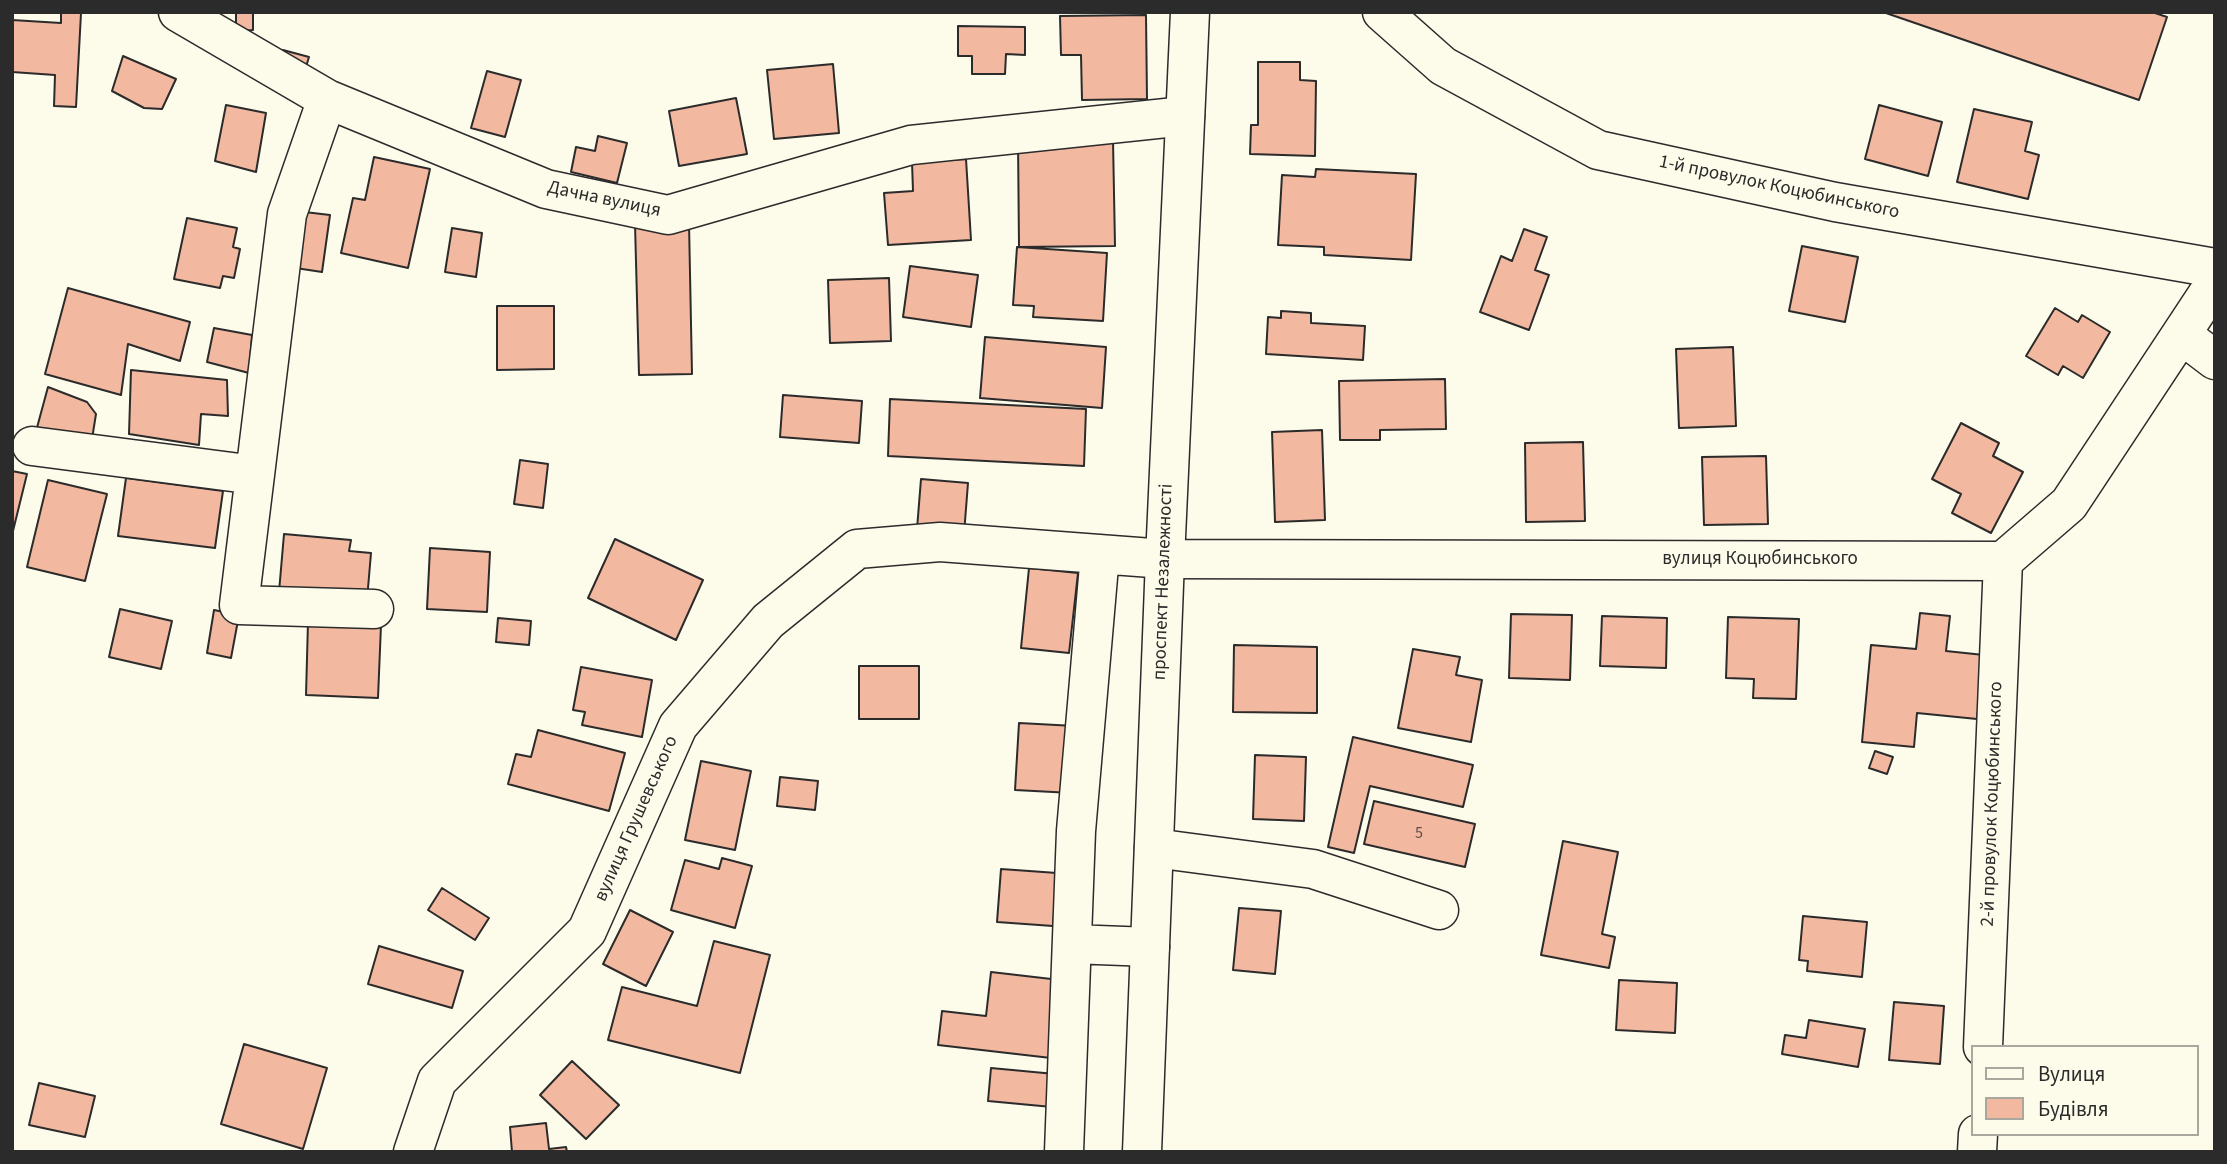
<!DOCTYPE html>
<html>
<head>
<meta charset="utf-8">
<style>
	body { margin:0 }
	#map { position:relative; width:2227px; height:1164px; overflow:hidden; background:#fdfbea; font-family:"Source Sans 3",sans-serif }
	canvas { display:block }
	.frame { position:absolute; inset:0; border:14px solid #2b2b2b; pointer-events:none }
	.legend { position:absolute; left:1971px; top:1045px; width:228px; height:91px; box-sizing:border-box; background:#fdfbea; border:2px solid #a9a89e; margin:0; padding:9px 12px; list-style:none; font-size:21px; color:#2b2b2b }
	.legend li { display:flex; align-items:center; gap:14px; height:35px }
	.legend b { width:35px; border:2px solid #a9a89e }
</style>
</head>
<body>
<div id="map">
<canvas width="2227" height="1164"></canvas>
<div class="frame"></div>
<ul class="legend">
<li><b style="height:9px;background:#fdfbea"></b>Вулиця</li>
<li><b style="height:19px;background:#f2b8a0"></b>Будівля</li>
</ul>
</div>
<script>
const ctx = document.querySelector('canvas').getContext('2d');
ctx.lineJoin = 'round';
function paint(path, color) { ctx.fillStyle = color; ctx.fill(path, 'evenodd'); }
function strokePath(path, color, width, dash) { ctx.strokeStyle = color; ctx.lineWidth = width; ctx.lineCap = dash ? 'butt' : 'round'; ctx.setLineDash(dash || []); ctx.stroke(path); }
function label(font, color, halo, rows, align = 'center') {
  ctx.font = font + ' "Source Sans 3",sans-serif'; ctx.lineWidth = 5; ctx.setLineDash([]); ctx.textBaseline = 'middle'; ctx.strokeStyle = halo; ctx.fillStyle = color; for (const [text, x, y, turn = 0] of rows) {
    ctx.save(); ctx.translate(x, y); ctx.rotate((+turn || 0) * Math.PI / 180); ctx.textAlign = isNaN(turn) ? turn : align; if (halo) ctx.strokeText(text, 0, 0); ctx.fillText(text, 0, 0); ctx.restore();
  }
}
const building = new Path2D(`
	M 61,12 L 81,13 L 76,107 L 54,106 L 55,75 L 12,72 L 12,20 L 61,23 Z
	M 236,12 L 253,12 L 253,30 L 236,31 Z
	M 1883,12 L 2152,12 L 2167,17 L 2139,100 Z
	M 1146,15 L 1147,99 L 1082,100 L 1081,55 L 1061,55 L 1060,16 Z
	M 958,26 L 1025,27 L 1025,55 L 1006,54 L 1005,74 L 972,74 L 972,56 L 958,56 Z
	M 283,50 L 309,57 L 305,70 L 280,64 Z
	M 123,56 L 176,79 L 162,109 L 144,108 L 112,91 Z
	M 1258,62 L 1300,62 L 1300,80 L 1316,81 L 1315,156 L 1250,154 L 1251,125 L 1258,125 Z
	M 833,64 L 839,133 L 774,139 L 767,70 Z
	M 487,71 L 521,80 L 505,137 L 471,128 Z
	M 736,98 L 747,154 L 679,166 L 669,111 Z
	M 226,105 L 266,113 L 256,172 L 215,161 Z
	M 1879,105 L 1942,122 L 1928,176 L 1865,159 Z
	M 1974,109 L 2032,122 L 2025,151 L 2039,155 L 2028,199 L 1957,182 Z
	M 598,136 L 627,143 L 617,183 L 571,172 L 576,147 L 595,151 Z
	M 1113,140 L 1115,246 L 1019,247 L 1018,141 Z
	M 374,157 L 430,169 L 408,268 L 341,253 L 353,198 L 365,200 Z
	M 966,159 L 971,240 L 888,245 L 884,193 L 913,191 L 912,162 Z
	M 1316,169 L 1416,174 L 1411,260 L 1324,255 L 1324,247 L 1278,245 L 1282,175 L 1315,177 Z
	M 296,211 L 330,215 L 322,272 L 289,267 Z
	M 187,218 L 237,228 L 233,247 L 240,249 L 234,278 L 223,276 L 220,288 L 174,279 Z
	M 689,223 L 692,374 L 639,375 L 635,224 Z
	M 452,228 L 482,233 L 476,277 L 445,272 Z
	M 1524,229 L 1547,237 L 1535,270 L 1549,275 L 1529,330 L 1480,312 L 1501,256 L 1512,261 Z
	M 1802,246 L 1858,257 L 1845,322 L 1789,311 Z
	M 1017,247 L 1107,253 L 1103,321 L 1033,317 L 1034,306 L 1013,305 Z
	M 910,266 L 978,275 L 971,327 L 903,317 Z
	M 889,278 L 891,341 L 830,343 L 828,280 Z
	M 68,288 L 190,322 L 180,361 L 128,344 L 121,395 L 45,374 Z
	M 497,306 L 554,306 L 554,369 L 497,370 Z
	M 2055,308 L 2078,322 L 2082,315 L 2110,332 L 2083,378 L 2063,366 L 2058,375 L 2026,356 Z
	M 1281,311 L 1311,313 L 1311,323 L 1365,326 L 1363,360 L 1266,354 L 1268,317 L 1281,318 Z
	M 214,328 L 252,335 L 249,373 L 207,362 Z
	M 985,337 L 1106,347 L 1102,408 L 980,398 Z
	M 1733,347 L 1736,426 L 1679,428 L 1676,349 Z
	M 131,370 L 227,380 L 228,416 L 201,414 L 199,445 L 129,434 Z
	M 1445,379 L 1446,429 L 1380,430 L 1380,440 L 1340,440 L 1339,381 Z
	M 48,387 L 87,402 L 96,414 L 92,439 L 32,446 Z
	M 783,395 L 862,401 L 859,443 L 780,437 Z
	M 890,399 L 1086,409 L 1084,466 L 888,456 Z
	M 1961,423 L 1999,443 L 1993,456 L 2023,472 L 1991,533 L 1952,513 L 1961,494 L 1932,479 Z
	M 1322,430 L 1325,520 L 1275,522 L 1272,432 Z
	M 1583,442 L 1585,521 L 1526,522 L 1525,443 Z
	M 1766,456 L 1768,524 L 1704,525 L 1702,457 Z
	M 520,460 L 548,464 L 543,508 L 514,504 Z
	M 12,471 L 27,474 L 12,535 Z
	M 126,478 L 223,491 L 215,548 L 118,536 Z
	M 921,479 L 968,483 L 964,534 L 917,529 Z
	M 48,480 L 107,494 L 85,581 L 27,567 Z
	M 284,534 L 351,540 L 349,551 L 371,553 L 367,600 L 279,592 Z
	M 615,539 L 703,580 L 676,640 L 588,598 Z
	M 430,548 L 490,552 L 487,612 L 427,609 Z
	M 1029,568 L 1078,573 L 1069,653 L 1021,648 Z
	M 120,609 L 172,621 L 161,669 L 109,657 Z
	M 214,610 L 239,615 L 231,658 L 207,653 Z
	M 1920,613 L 1950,616 L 1946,651 L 1984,655 L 1977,719 L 1917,713 L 1914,747 L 1862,742 L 1871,645 L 1916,649 Z
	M 1511,614 L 1572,615 L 1570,680 L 1509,678 Z
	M 1602,616 L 1667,618 L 1666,668 L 1600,666 Z
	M 1728,617 L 1799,619 L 1796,699 L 1753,698 L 1754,679 L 1726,678 Z
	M 498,618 L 531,621 L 529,645 L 496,642 Z
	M 308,622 L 381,625 L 378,698 L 306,695 Z
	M 1234,645 L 1317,647 L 1317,713 L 1233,712 Z
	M 1413,649 L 1460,657 L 1456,675 L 1482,680 L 1471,742 L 1398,728 Z
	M 859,666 L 919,666 L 919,719 L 859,719 Z
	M 581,667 L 652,680 L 642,737 L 582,725 L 585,712 L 573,710 Z
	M 1019,723 L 1075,726 L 1072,793 L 1015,790 Z
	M 538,730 L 625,753 L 609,811 L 508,784 L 516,754 L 531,757 Z
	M 1353,737 L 1473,765 L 1463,807 L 1370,786 L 1354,853 L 1328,847 Z
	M 1875,751 L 1893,757 L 1887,774 L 1869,768 Z
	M 1255,755 L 1306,757 L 1304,821 L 1253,819 Z
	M 701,761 L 751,771 L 735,850 L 685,840 Z
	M 780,777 L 818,781 L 815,810 L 777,806 Z
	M 1374,801 L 1475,824 L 1465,867 L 1364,844 Z
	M 1563,841 L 1618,852 L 1602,934 L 1615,937 L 1609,968 L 1541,955 Z
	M 722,858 L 752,866 L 735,928 L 671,910 L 685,860 L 719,869 Z
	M 1001,869 L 1057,873 L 1053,926 L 997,922 Z
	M 442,888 L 489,918 L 475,940 L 428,910 Z
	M 1239,908 L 1281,911 L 1275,974 L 1233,970 Z
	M 630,910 L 673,932 L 646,986 L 603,964 Z
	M 1803,916 L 1867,922 L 1862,977 L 1807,971 L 1808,961 L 1799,960 Z
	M 714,941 L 770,955 L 740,1073 L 608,1040 L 622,987 L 697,1006 Z
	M 379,946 L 463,971 L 452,1008 L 368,984 Z
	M 991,972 L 1060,980 L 1051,1058 L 938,1045 L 942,1011 L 986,1016 Z
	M 1619,980 L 1677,983 L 1675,1033 L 1616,1030 Z
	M 1894,1002 L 1944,1006 L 1940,1064 L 1889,1060 Z
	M 1809,1020 L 1865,1029 L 1858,1067 L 1782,1054 L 1785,1035 L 1806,1038 Z
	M 244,1044 L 327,1068 L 303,1149 L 221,1124 Z
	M 572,1061 L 619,1105 L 586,1139 L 540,1095 Z
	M 991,1068 L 1055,1074 L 1052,1107 L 988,1101 Z
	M 39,1083 L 95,1096 L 85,1137 L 29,1125 Z
	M 546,1123 L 549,1149 L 566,1147 L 567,1152 L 512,1152 L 510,1127 Z`);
const minor = new Path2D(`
	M 178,12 L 327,99 L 546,189 L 668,215 L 911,145 L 1185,116
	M 1382,12 L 1443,66 L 1598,150 L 1835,202 L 2215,268
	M 327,99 L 287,214 L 239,605 L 374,609
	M 2182,335 L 2215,360
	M 32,446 L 255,475
	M 1154,848 L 1313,869 L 1439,910
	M 1072,944 L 1150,947
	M 1983,1047 L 2003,561
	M 413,1152 L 437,1081 L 587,931 L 678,726 L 768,621 L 857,549 L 940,542 L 1165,559 L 2003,561 L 2069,504 L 2215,283
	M 1064,1152 L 1076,831 L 1100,554
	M 1977,1152 L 1978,1134`);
const major = new Path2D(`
	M 1142,1152 L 1165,559 L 1190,12`);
const numberNames = [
	["5",1419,834]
];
const streetNames = [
	["1-й провулок Коцюбинського",1779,188,12],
	["Дачна вулиця",604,200,12],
	["вулиця Коцюбинського",1760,560],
	["проспект Незалежності",1164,582,-88],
	["2-й провулок Коцюбинського",1993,804,-88],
	["вулиця Грушевського",637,819,-66]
];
paint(building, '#f2b8a0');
strokePath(building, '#2b2b2b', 2);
strokePath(minor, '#2b2b2b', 41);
strokePath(major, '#2b2b2b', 41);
strokePath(minor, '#fdfbea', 38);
strokePath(major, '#fdfbea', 38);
label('16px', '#5d4e48', null, numberNames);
label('19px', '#2b2b2b', '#fdfbea', streetNames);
</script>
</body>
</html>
